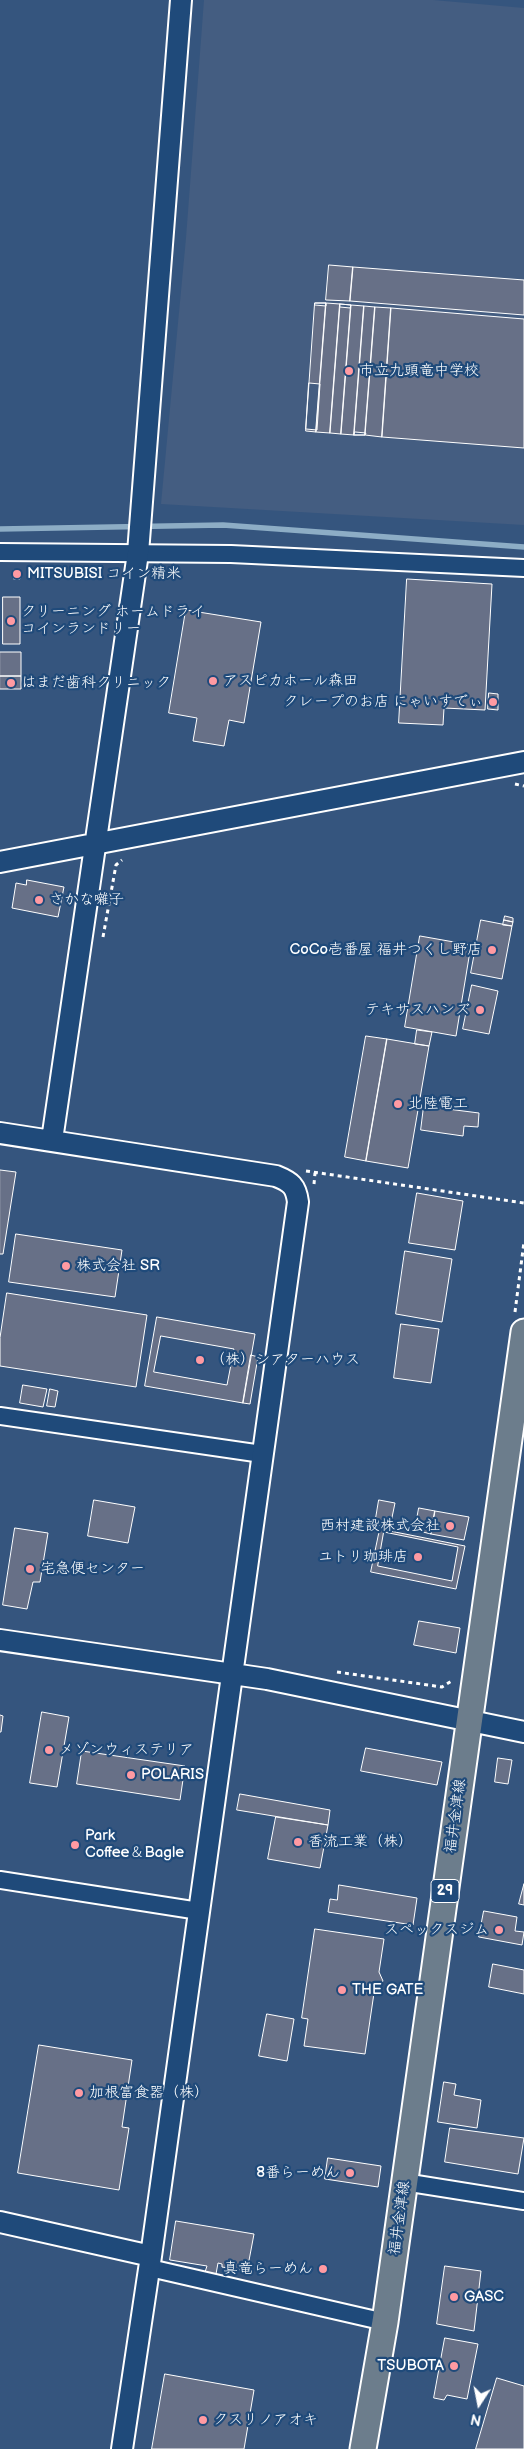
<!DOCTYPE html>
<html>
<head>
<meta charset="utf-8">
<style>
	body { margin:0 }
	#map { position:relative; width:524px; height:2449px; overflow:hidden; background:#35557e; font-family:"Balsamiq Sans",sans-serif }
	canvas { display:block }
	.north { position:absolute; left:454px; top:2379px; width:50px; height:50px; -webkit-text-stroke:4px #1f4a7a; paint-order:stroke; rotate:191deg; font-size:14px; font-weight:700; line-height:20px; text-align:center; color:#fff }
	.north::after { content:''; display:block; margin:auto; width:18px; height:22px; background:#fff; clip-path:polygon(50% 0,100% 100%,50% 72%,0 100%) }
</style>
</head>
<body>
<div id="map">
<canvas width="524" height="2449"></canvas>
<div class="north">N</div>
</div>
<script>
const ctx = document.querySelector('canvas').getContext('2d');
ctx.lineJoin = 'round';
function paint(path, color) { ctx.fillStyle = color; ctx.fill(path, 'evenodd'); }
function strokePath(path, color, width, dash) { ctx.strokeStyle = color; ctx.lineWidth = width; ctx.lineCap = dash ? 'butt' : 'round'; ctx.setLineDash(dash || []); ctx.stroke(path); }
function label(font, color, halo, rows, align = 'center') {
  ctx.font = font + ' "Balsamiq Sans","Klee One",sans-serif'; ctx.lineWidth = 4.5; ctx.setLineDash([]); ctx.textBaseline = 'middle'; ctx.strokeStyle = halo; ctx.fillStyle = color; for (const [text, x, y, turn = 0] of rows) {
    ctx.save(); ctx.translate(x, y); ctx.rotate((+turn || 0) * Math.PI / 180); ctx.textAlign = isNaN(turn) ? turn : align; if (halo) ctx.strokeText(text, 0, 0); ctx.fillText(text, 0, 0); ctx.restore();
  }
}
const built = new Path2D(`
	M 204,0 L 433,0 L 524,8 L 524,525 L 161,504 L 186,238 Z`);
const stream = new Path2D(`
	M 0,529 L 223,525 L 524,547`);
const building = new Path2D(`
	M 329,265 L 353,267 L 350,301 L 326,300 Z
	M 353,267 L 524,280 L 524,315 L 350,301 Z
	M 315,303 L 326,303 L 326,306 L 315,305 Z
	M 315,303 L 326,303 L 316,432 L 306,431 Z
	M 326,303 L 340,304 L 330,433 L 316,432 Z
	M 340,304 L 351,305 L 350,308 L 340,307 Z
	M 340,304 L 351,305 L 341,434 L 330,433 Z
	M 351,305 L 364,306 L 354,435 L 341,434 Z
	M 364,306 L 375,307 L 365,435 L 354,435 Z
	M 375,307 L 391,308 L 382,437 L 365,435 Z
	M 391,308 L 524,319 L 524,448 L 382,437 Z
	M 309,383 L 320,384 L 317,430 L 306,429 Z
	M 355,432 L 366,433 L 365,435 L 354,435 Z
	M 14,570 L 20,570 L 20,579 L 14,579 Z
	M 407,579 L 492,584 L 485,710 L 444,708 L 443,725 L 399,723 Z
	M 3,597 L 20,597 L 20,644 L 3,644 Z
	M 186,610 L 261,622 L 244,723 L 229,720 L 224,746 L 193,741 L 197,718 L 169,713 Z
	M 0,652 L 21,652 L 21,676 L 0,676 Z
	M 0,676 L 21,676 L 21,689 L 0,689 Z
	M 489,693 L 498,694 L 498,710 L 488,709 Z
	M 27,880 L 64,887 L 58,917 L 12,908 L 16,883 L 26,885 Z
	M 505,916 L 513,918 L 513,922 L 504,920 Z
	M 481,920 L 512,926 L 502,979 L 471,973 Z
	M 504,920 L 513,922 L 512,926 L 503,925 Z
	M 420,936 L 471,945 L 456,1036 L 405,1027 Z
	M 472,985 L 498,991 L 489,1034 L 463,1029 Z
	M 417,1030 L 432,1032 L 429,1046 L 415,1044 Z
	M 366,1036 L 387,1039 L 366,1161 L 345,1157 Z
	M 387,1039 L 429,1046 L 408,1168 L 366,1161 Z
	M 424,1106 L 479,1113 L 478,1127 L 464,1126 L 463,1136 L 421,1130 Z
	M 0,1170 L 16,1172 L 3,1254 L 0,1254 Z
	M 417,1193 L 463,1201 L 455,1250 L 409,1243 Z
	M 16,1234 L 122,1250 L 115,1297 L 9,1282 Z
	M 405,1251 L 452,1259 L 442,1322 L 396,1314 Z
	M 7,1293 L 147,1315 L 136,1387 L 0,1366 L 0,1338 Z
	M 157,1317 L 255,1334 L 243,1403 L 145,1386 Z
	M 401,1324 L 439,1329 L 431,1383 L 394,1378 Z
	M 161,1336 L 234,1349 L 227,1385 L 154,1372 Z
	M 251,1355 L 258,1357 L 250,1404 L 243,1403 Z
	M 23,1385 L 47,1389 L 43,1407 L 20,1403 Z
	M 50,1389 L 58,1391 L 55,1407 L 47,1406 Z
	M 94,1500 L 135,1507 L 128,1543 L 88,1536 Z
	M 379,1500 L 395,1503 L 390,1527 L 375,1524 Z
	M 419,1508 L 435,1511 L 431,1534 L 415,1530 Z
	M 435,1511 L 469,1517 L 464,1540 L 431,1534 Z
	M 15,1528 L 48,1533 L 40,1582 L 33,1582 L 27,1609 L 3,1605 Z
	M 380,1529 L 465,1546 L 456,1589 L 371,1572 Z
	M 384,1532 L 458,1547 L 452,1581 L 378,1566 Z
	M 419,1621 L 460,1628 L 456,1653 L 414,1645 Z
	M 42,1712 L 69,1717 L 57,1787 L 30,1783 Z
	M 0,1715 L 3,1716 L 1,1732 L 0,1732 Z
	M 366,1748 L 442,1762 L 437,1785 L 361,1771 Z
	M 82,1751 L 185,1766 L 180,1800 L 77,1784 Z
	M 498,1758 L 512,1760 L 508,1784 L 495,1782 Z
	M 240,1794 L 330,1810 L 328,1825 L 237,1810 Z
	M 276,1817 L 328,1825 L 320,1868 L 268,1859 Z
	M 524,1884 L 524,1905 L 519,1904 Z
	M 339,1885 L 417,1898 L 413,1925 L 328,1912 L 330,1899 L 337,1900 Z
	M 484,1911 L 517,1917 L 515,1931 L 524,1932 L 522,1945 L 479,1937 Z
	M 315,1929 L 384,1939 L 379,1972 L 383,1981 L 374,1993 L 365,2054 L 304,2046 L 308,2019 L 302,2018 Z
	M 493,1964 L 524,1970 L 524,1994 L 489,1987 Z
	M 267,2014 L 294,2019 L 287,2061 L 259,2056 Z
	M 39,2045 L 132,2060 L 122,2127 L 129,2128 L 119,2190 L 18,2173 Z
	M 444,2082 L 456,2084 L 454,2095 L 481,2100 L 477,2128 L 438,2122 Z
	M 450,2128 L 524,2138 L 518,2174 L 445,2162 Z
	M 328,2158 L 381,2166 L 378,2187 L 325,2179 Z
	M 176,2221 L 254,2234 L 247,2271 L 222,2267 L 222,2264 L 218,2263 L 216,2274 L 205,2272 L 207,2266 L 170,2260 Z
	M 445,2266 L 481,2271 L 474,2331 L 437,2324 Z
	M 445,2338 L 478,2344 L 467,2399 L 447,2395 L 444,2400 L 434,2398 Z
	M 165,2374 L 254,2390 L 244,2449 L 152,2449 Z
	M 497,2378 L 524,2386 L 524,2449 L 476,2449 Z`);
const path = new Path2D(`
	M 515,784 L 524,786
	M 103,937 L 116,865 L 122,860
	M 306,1171 L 524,1203
	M 314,1184 L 315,1173
	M 515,1312 L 524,1242
	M 337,1672 L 442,1687 L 453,1680`);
const minor = new Path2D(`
	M 0,552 L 231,554 L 524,568
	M 0,1416 L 262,1454
	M 0,1880 L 199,1911
	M 404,2182 L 524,2201
	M 150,2268 L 385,2322`);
const tertiary = new Path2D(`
	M 0,862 L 524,762
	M 0,1133 L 276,1176 C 291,1182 296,1186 298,1202 L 151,2256 L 122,2449
	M 52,1140 L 138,553 L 181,0
	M 0,1640 L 267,1679 L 524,1732
	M 0,2222 L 151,2256`);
const primary = new Path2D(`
	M 363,2449 L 385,2322 L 524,1332`);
const markers = [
	[349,371,5,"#ff9aa2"],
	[17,574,5,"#ff9aa2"],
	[11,621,5,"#ff9aa2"],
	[213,681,5,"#ff9aa2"],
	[11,683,5,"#ff9aa2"],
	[493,702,5,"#ff9aa2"],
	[39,900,5,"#ff9aa2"],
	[492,950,5,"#ff9aa2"],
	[480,1010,5,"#ff9aa2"],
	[398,1104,5,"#ff9aa2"],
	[66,1266,5,"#ff9aa2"],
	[200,1360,5,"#ff9aa2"],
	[450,1526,5,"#ff9aa2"],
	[418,1557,5,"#ff9aa2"],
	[30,1569,5,"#ff9aa2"],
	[49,1750,5,"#ff9aa2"],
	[131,1775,5,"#ff9aa2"],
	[298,1842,5,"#ff9aa2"],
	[75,1845,5,"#ff9aa2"],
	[499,1930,5,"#ff9aa2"],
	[342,1990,5,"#ff9aa2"],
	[79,2093,5,"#ff9aa2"],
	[350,2173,5,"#ff9aa2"],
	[323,2269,5,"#ff9aa2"],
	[454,2297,5,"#ff9aa2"],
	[454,2366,5,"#ff9aa2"],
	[203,2420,5,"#ff9aa2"]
];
const shields = [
	[445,1891,28]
];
const shieldNames = [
	["29",445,1891]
];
const poiNames = [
	["市立九頭竜中学校",359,371],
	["MITSUBISI コイン精米",27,574],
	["クリーニング ホームドライ",21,612],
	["コインランドリー",21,629],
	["アスピカホール森田",223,681],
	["はまだ歯科クリニック",21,683],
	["クレープのお店 にゃいすでぃ",483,702,"right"],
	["さかな囃子",49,900],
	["CoCo壱番屋 福井つくし野店",482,950,"right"],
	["テキサスハンズ",470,1010,"right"],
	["北陸電工",408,1104],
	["株式会社 SR",76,1266],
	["（株）シアターハウス",210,1360],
	["西村建設株式会社",440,1526,"right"],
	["ユトリ珈琲店",408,1557,"right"],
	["宅急便センター",40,1569],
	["メゾンウィステリア",59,1750],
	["POLARIS",141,1775],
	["Park",85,1836],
	["Coffee＆Bagle",85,1853],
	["香流工業（株）",308,1842],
	["スペックスジム",489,1930,"right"],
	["THE GATE",352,1990],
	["加根富食器（株）",89,2093],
	["8番らーめん",340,2173,"right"],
	["真竜らーめん",313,2269,"right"],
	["GASC",464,2297],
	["TSUBOTA",444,2366,"right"],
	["クスリノアオキ",213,2420]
];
const streetNames = [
	["福井金津線",456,1816,-82],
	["福井金津線",400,2218,-82]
];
paint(built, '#445d81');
strokePath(stream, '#8dadc5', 5.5);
paint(building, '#677087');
strokePath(building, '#fff', 1);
strokePath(minor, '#fff', 20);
strokePath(tertiary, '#fff', 24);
strokePath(primary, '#fff', 29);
strokePath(path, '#fff', 3, [4, 4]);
strokePath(minor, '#1f4a7a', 16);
strokePath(tertiary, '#1f4a7a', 20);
strokePath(primary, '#6c7d8c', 25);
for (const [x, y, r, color] of markers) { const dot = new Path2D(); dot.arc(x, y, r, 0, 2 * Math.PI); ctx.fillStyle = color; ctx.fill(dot); strokePath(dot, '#1f4a7a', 2); }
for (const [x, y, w] of shields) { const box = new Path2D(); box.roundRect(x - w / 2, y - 11.5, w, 23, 4); ctx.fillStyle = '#1f4a7a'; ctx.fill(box); strokePath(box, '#fff', 1); }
label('bold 14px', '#fff', null, shieldNames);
label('15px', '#fff', '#1f4a7a', poiNames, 'left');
label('15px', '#fff', '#1f4a7a', streetNames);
</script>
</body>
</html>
